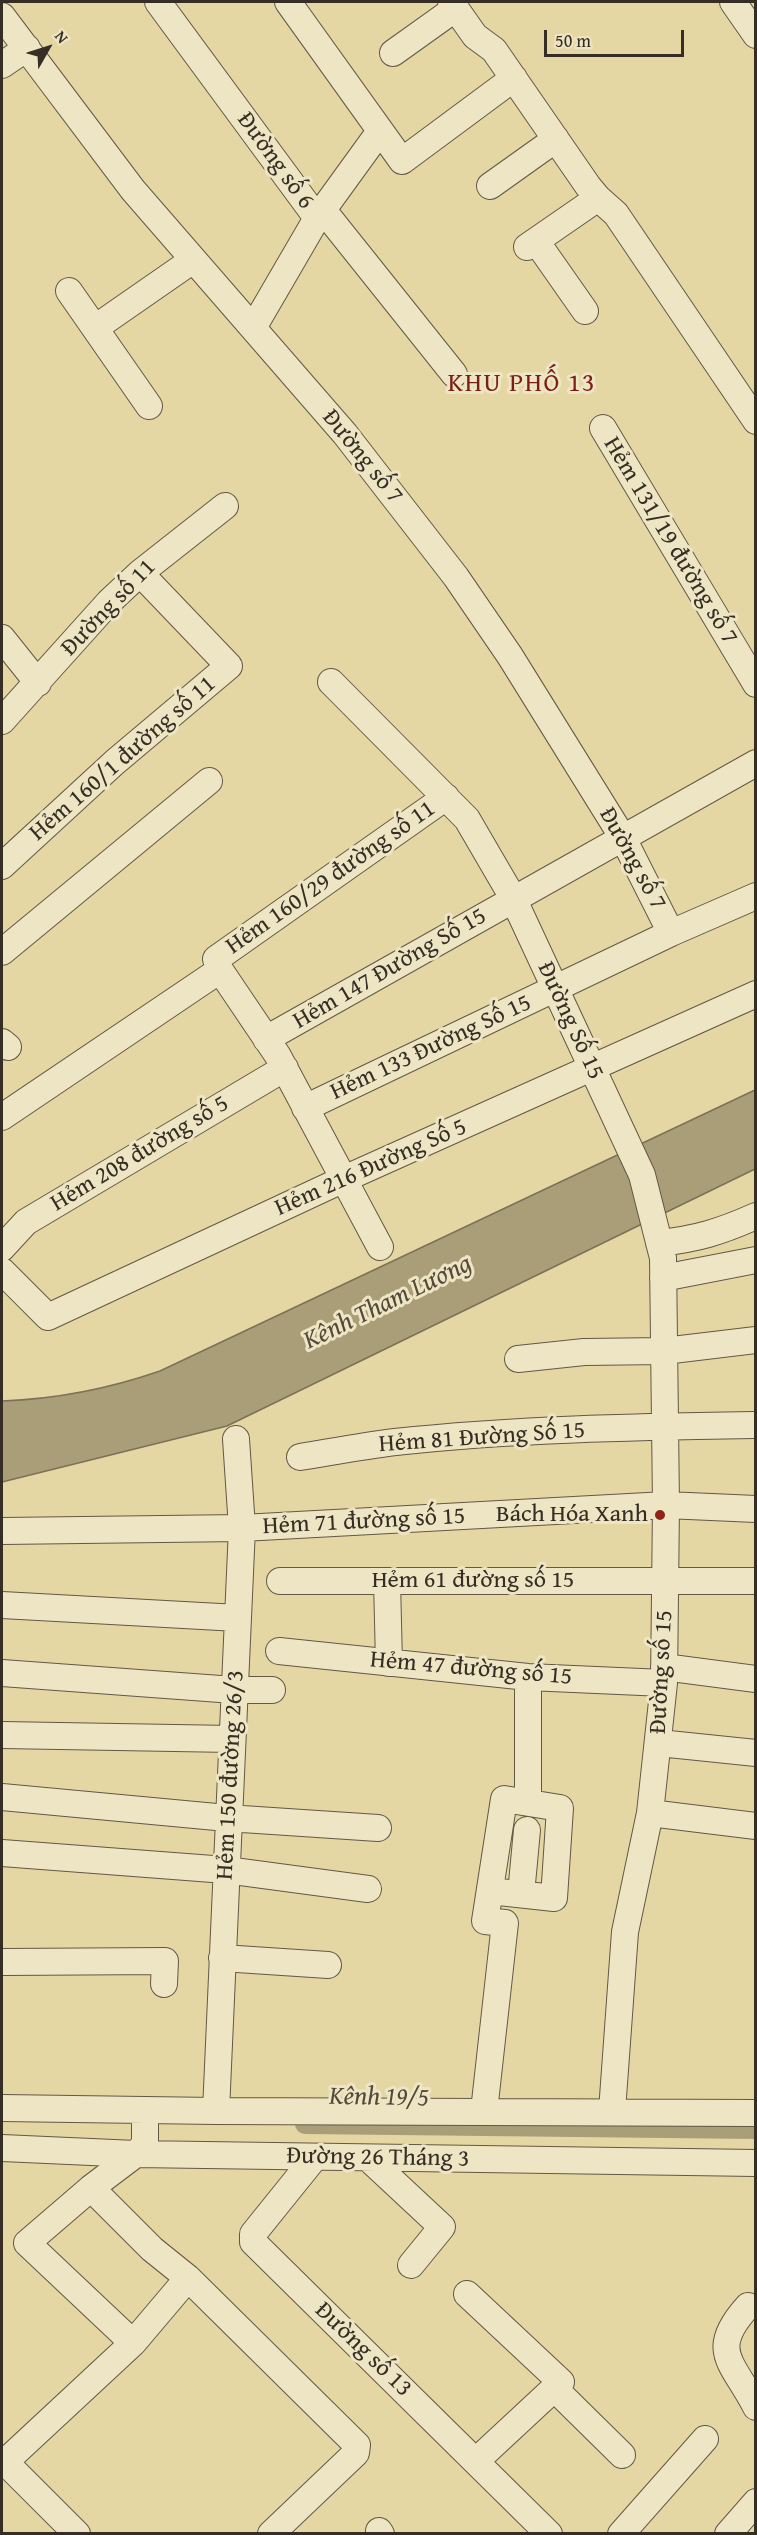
<!DOCTYPE html>
<html>
<head>
<meta charset="utf-8">
<style>
	body { margin:0 }
	#map { position:relative; width:757px; height:2535px; overflow:hidden; background:#e5d7a4; font-family:"Gentium Book Plus",serif }
	canvas { display:block }
	.frame { position:absolute; inset:0; border:3px solid #362e25; pointer-events:none }
	.north { position:absolute; left:18px; top:18px; width:60px; height:60px; -webkit-text-stroke:4px #eee5c4; paint-order:stroke; rotate:51deg; font-size:16px; font-weight:700; line-height:24px; text-align:center; color:#362e25 }
	.north::after { content:''; display:block; margin:auto; width:21px; height:27px; background:#362e25; clip-path:polygon(50% 0,100% 100%,50% 72%,0 100%) }
	.scale { position:absolute; left:544px; top:30px; width:140px; height:27px; box-sizing:border-box; border:3px solid #362e25; border-top:0; padding-left:8px; font-size:18px; line-height:21px; white-space:nowrap; color:#362e25; -webkit-text-stroke:4px #eee5c4; paint-order:stroke }
</style>
</head>
<body>
<div id="map">
<canvas width="757" height="2535"></canvas>
<div class="frame"></div>
<div class="north">N</div>
<div class="scale">50 m</div>
</div>
<script>
const ctx = document.querySelector('canvas').getContext('2d');
ctx.lineJoin = 'round';
function paint(path, color) { ctx.fillStyle = color; ctx.fill(path, 'evenodd'); }
function strokePath(path, color, width, dash) { ctx.strokeStyle = color; ctx.lineWidth = width; ctx.lineCap = dash ? 'butt' : 'round'; ctx.setLineDash(dash || []); ctx.stroke(path); }
function label(font, color, halo, rows, align = 'center') {
  ctx.font = font + ' "Gentium Book Plus",serif'; ctx.lineWidth = 6; ctx.setLineDash([]); ctx.textBaseline = 'middle'; ctx.strokeStyle = halo; ctx.fillStyle = color; for (const [text, x, y, turn = 0] of rows) {
    ctx.save(); ctx.translate(x, y); ctx.rotate((+turn || 0) * Math.PI / 180); ctx.textAlign = isNaN(turn) ? turn : align; if (halo) ctx.strokeText(text, 0, 0); ctx.fillText(text, 0, 0); ctx.restore();
  }
}
const water = new Path2D(`
	M 755,1090 L 755,1169 L 227,1426 L 2,1482 L 2,1401 C 57,1399 108,1389 160,1371 Z`);
const canal = new Path2D(`
	M 305,2124 L 756,2129`);
const minor = new Path2D(`
	M 158,2 L 317,218
	M 288,2 L 402,161 L 514,78
	M 451,2 L 475,36 L 494,50 L 588,186 L 598,198 L 616,214 L 756,421
	M 733,2 L 756,35
	M 2,16 L 133,190 L 345,434 L 456,577 L 510,656 L 623,838 L 671,933
	M 393,53 L 456,8
	M 2,65 L 27,48
	M 490,186 L 556,139
	M 323,210 L 454,374
	M 536,241 L 585,311
	M 527,247 L 598,198
	M 69,291 L 149,406
	M 95,328 L 193,260
	M 253,328 L 317,218 L 380,131
	M 603,428 L 756,684
	M 2,638 L 38,683
	M 331,682 L 467,819 L 513,898 L 642,1175 L 663,1258 L 666,1505 L 664,1683 L 650,1813 L 625,1932 L 612,2111
	M 2,721 L 109,602 L 140,573 L 225,506
	M 2,866 L 115,762 L 229,666 L 140,573
	M 2,952 L 209,781
	M 266,1039 L 756,763
	M 2,1042 L 8,1047
	M 305,1108 L 671,933 L 756,896
	M 2,1117 L 220,970
	M 659,1243 C 697,1239 720,1232 756,1216
	M 380,1247 L 278,1056 L 220,970 L 216,959 L 446,797
	M 2,1248 L 26,1222 L 285,1068
	M 2,1271 L 48,1317 L 344,1179 L 756,994
	M 663,1278 L 756,1260
	M 518,1359 L 584,1352 L 664,1351 L 756,1340
	M 300,1457 C 331,1452 363,1446 395,1442 C 513,1429 636,1427 756,1425
	M 2,1531 L 242,1528 L 666,1505 L 756,1509
	M 280,1581 L 756,1581
	M 387,1581 L 389,1663
	M 2,1605 L 238,1618
	M 279,1651 L 528,1677 L 664,1683
	M 664,1667 L 756,1679
	M 2,1673 L 234,1690 L 272,1690
	M 2,1735 L 232,1739
	M 659,1743 L 756,1753
	M 2,1797 L 227,1818 L 378,1828
	M 528,1802 L 528,1677
	M 650,1813 L 756,1826
	M 2,1853 L 226,1870 L 368,1889
	M 521,1894 L 527,1830
	M 222,1958 L 328,1965
	M 2,1962 L 165,1961 L 164,1984
	M 2,2108 L 216,2111 L 756,2113
	M 216,2111 L 242,1528 L 236,1439
	M 484,2111 L 505,1923 L 485,1921 L 504,1799 L 560,1808 L 554,1898 L 490,1891
	M 2,2148 L 136,2154 L 756,2163
	M 315,2157 L 253,2234 L 253,2242 L 549,2534
	M 368,2158 L 442,2227 L 411,2265
	M 91,2188 L 152,2249 L 188,2278 L 357,2445 L 356,2453 L 271,2534
	M 467,2294 L 561,2382 L 476,2461
	M 748,2306 C 707,2351 733,2362 756,2407
	M 133,2343 L 27,2243 L 91,2188 L 136,2154 L 145,2144 L 145,2110
	M 554,2388 L 622,2455
	M 2,2459 L 77,2534
	M 5,2462 L 133,2343 L 188,2278
	M 379,2531 L 381,2534
	M 621,2534 L 705,2439
	M 728,2534 L 756,2502`);
const markers = [
	[660,1515,6,"#8f2418"]
];
const streetNames = [
	["Đường số 6",275,161,54],
	["Đường số 7",362,457,51],
	["Hẻm 131/19 đường số 7",670,541,59],
	["Đường số 11",109,608,-46],
	["Hẻm 160/1 đường số 11",123,759,-41],
	["Đường số 7",632,859,61],
	["Hẻm 160/29 đường số 11",331,878,-35],
	["Hẻm 147 Đường Số 15",390,969,-30],
	["Đường Số 15",570,1021,65],
	["Hẻm 133 Đường Số 15",431,1048,-25],
	["Hẻm 208 đường số 5",140,1154,-31],
	["Hẻm 216 Đường Số 5",371,1168,-24],
	["Hẻm 81 Đường Số 15",482,1438,-4],
	["Hẻm 71 đường số 15",364,1522,-3],
	["Hẻm 61 đường số 15",473,1581],
	["Hẻm 47 đường số 15",471,1669,5],
	["Đường số 15",662,1672,-87],
	["Hẻm 150 đường 26/3",231,1775,-87],
	["Đường 26 Tháng 3",378,2158,1],
	["Đường số 13",363,2350,44]
];
const poiNames = [
	["Bách Hóa Xanh",648,1515]
];
const neighbourhoodNames = [
	["KHU PHỐ 13",522,384]
];
const waterNames = [
	["Kênh Tham Lương",388,1303,-26],
	["Kênh 19/5",379,2098,1]
];
paint(water, '#aa9e79');
strokePath(water, '#7c7157', 1.5);
strokePath(canal, '#aa9e79', 20);
strokePath(minor, '#625845', 28);
strokePath(minor, '#eee5c4', 26);
for (const [x, y, r, color] of markers) { const dot = new Path2D(); dot.arc(x, y, r, 0, 2 * Math.PI); ctx.fillStyle = color; ctx.fill(dot); strokePath(dot, '#eee5c4', 2); }
label('24px', '#362e25', '#eee5c4', streetNames);
label('24px', '#362e25', '#eee5c4', poiNames, 'right');
ctx.letterSpacing = '1.5px';
label('26px', '#7a1f14', '#eee5c4', neighbourhoodNames);
ctx.letterSpacing = '0px';
label('italic 26px', '#534a3a', '#eee5c4', waterNames);
</script>
</body>
</html>
